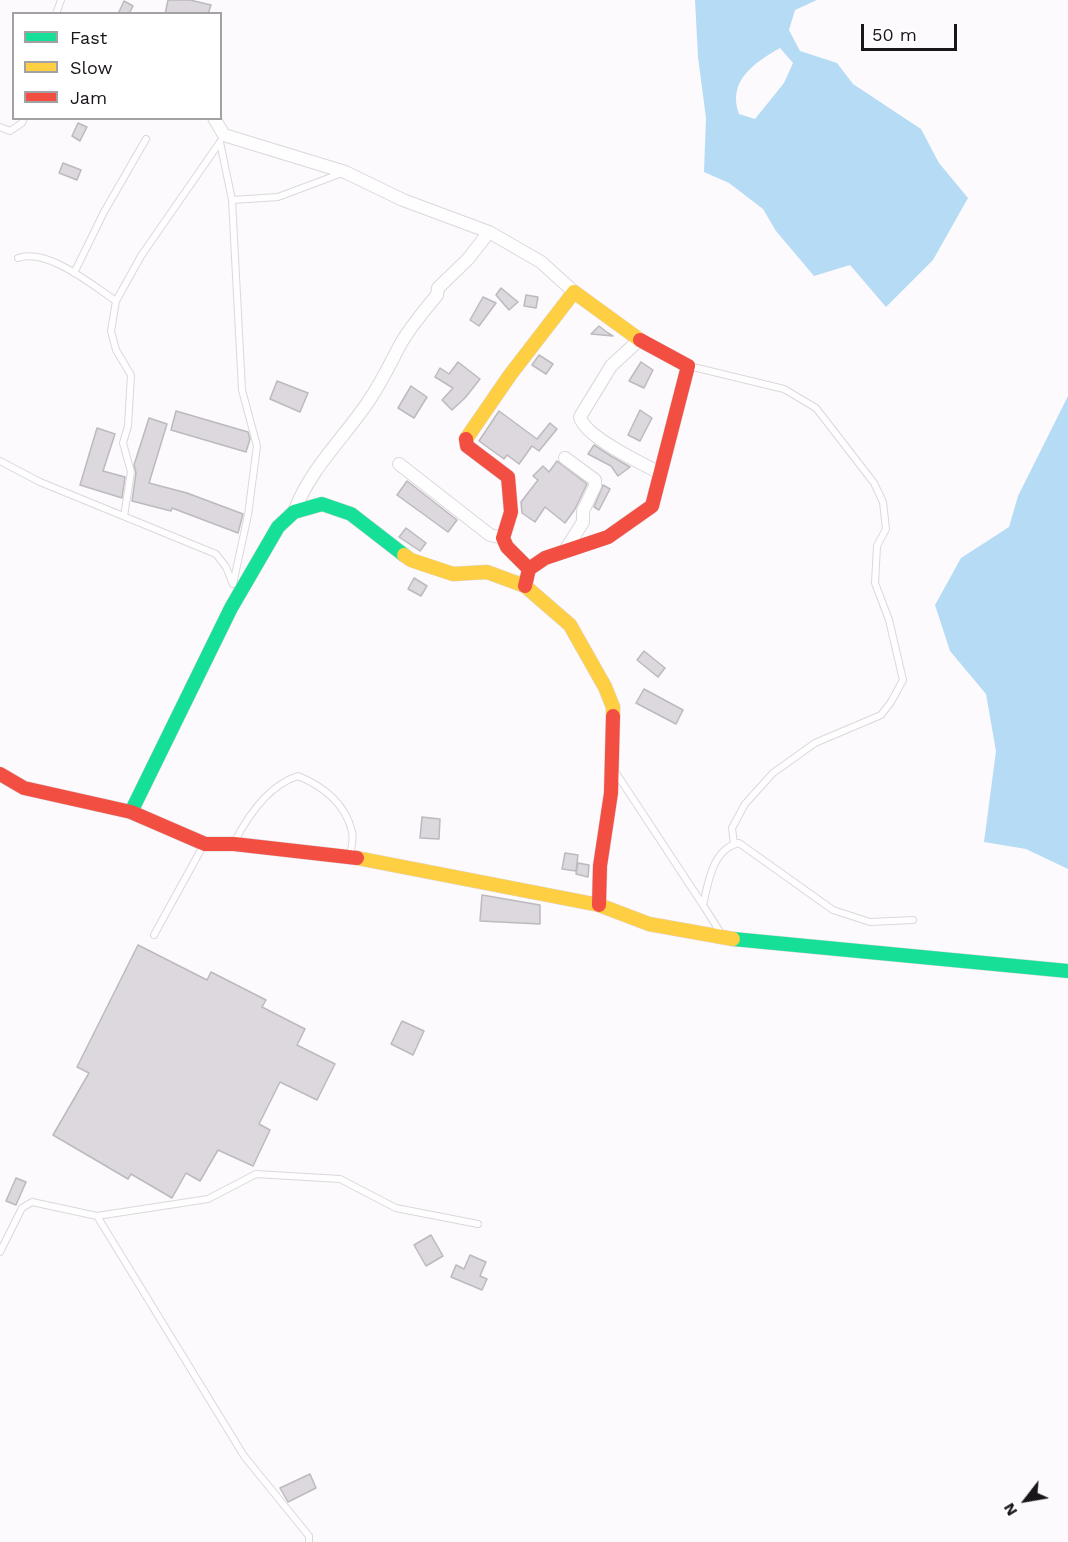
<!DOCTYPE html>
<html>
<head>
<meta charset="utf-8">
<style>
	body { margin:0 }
	#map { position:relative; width:1068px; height:1542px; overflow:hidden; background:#fcfafd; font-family:"Work Sans",sans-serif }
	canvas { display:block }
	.legend { position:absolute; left:12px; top:12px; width:210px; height:108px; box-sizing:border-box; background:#fff; border:2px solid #a3a1a4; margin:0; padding:8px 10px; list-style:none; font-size:18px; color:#1a141b }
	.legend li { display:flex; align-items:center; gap:12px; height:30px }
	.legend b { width:30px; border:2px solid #a3a1a4 }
	.north { position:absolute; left:996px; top:1470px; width:60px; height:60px; -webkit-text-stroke:4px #fff; paint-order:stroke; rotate:239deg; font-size:16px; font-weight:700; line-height:24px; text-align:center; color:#1a141b }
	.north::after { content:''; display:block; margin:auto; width:21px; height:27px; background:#1a141b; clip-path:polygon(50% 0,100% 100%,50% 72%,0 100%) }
	.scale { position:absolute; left:861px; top:24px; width:96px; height:27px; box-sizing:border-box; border:3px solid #1a141b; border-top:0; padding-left:8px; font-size:18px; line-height:21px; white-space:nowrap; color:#1a141b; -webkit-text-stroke:4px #fff; paint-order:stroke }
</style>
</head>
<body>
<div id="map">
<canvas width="1068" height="1542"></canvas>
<ul class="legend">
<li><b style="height:8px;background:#16e098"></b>Fast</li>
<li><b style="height:8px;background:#ffcf43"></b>Slow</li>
<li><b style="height:8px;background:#f24e42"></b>Jam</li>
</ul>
<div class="north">N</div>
<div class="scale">50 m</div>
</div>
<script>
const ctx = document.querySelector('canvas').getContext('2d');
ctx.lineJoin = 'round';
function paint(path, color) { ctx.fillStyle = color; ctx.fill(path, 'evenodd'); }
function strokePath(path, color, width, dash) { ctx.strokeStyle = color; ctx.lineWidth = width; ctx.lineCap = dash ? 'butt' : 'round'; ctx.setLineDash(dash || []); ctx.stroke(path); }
const water = new Path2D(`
	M 695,0 L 817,0 L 795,10 L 789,30 L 800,51 L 837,63 L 853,84 L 921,129 L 939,163 L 968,198 L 933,260 L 886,307 L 850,265 L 814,276 L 776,231 L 763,209 L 729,183 L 704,172 L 706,118 L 698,57 ZM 780,48 L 793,63 L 784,83 L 755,119 L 739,114 C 727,81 754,63 780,48 Z
	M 1068,396 L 1068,869 L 1026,849 L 984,842 L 996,751 L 986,694 L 950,651 L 935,605 L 961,558 L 1009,527 L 1018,496 Z`);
const building = new Path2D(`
	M 168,0 L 190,0 L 211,5 L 208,14 L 165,14 Z
	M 124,1 L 133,6 L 129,14 L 118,14 Z
	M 78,123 L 87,127 L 80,141 L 72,136 Z
	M 63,163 L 81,170 L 77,180 L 59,173 Z
	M 501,288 L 518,302 L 509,310 L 496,295 Z
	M 526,295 L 538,297 L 536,308 L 524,306 Z
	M 483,297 L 496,303 L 479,326 L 470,320 Z
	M 599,326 L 608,333 L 613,336 L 591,334 Z
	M 539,355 L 553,364 L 546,374 L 532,365 Z
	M 458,362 L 480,379 L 465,398 L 452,410 L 442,400 L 453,388 L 435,377 L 440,368 L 449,374 Z
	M 641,362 L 653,370 L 644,388 L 629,381 Z
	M 277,381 L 308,393 L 300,412 L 270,399 Z
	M 411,386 L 427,397 L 414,418 L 398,408 Z
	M 640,410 L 652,418 L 640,441 L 628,435 Z
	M 176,411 L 248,432 L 250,439 L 246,452 L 171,430 Z
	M 499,411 L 537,439 L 550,423 L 557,429 L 539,451 L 532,446 L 519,464 L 507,455 L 504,459 L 479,441 Z
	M 149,418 L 167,424 L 149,483 L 187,493 L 243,514 L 238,533 L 172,508 L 171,511 L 132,501 L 136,473 L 134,465 Z
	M 97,428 L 115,434 L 103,471 L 125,477 L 122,498 L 80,485 Z
	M 594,445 L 611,456 L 630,467 L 618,476 L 611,466 L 588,454 Z
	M 557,461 L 587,484 L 575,509 L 565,523 L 545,507 L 535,522 L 522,513 L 521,502 L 538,480 L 533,476 L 543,466 L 549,472 Z
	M 407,481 L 457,520 L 448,532 L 397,495 Z
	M 603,485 L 610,489 L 599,510 L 594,507 Z
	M 406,528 L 426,543 L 420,551 L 399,537 Z
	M 414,578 L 427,586 L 421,596 L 408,589 Z
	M 644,651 L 665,668 L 658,677 L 637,660 Z
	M 644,689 L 683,710 L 676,724 L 636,703 Z
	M 422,817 L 440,819 L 439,839 L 420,838 Z
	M 565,853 L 578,855 L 576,871 L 562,869 Z
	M 578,863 L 589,865 L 588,877 L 576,874 Z
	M 482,895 L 540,905 L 540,924 L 480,921 Z
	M 138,945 L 207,980 L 211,972 L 266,1000 L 262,1007 L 305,1029 L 297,1045 L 335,1064 L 317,1100 L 280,1082 L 259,1124 L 270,1130 L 253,1166 L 218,1150 L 200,1181 L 186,1173 L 172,1198 L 131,1174 L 128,1179 L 53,1135 L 89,1073 L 77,1067 Z
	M 402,1021 L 424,1031 L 413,1055 L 391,1044 Z
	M 16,1178 L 26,1182 L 16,1205 L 6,1201 Z
	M 431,1235 L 443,1256 L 426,1266 L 414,1245 Z
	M 470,1255 L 486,1262 L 480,1276 L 487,1279 L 482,1290 L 451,1277 L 456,1265 L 464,1269 Z
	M 310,1474 L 316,1488 L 288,1502 L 280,1488 Z`);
const lane = new Path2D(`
	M 56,14 L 61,0
	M 0,127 L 10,131 L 22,123 L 24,118
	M 220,142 L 232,200 L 242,390 L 257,446 L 248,515 L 233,584
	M 232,200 L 278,197 L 342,173
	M 18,258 C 48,248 92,285 116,301
	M 74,273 L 104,212 L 146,139
	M 689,366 L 784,389 L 816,408 L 874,483 L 883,502 L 886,529 L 877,546 L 875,583 L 889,620 L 903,680 L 891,702 L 881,715 L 815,743 L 773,773 L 745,804 L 732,828 L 734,844
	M 0,461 L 40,482 L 216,554 L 226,567 L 233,584
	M 124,516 L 131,472 L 123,443 L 128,426 L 131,375 L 116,350 L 111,331 L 116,301 L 141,256 L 220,142
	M 616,773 L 703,905
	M 235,841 C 249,814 269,785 298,776 C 323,786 346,804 352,832 C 354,839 351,849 350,856
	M 154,935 L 203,846
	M 722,935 L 703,905 C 708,884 712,849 739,843 L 833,910 L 870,922 L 913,920
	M 97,1216 L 244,1456 L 309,1536 L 309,1542
	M 0,1252 L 22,1208 L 32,1202 L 97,1216 L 208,1199 L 256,1174 L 340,1179 L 396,1208 L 478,1224`);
const street = new Path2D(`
	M 214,118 L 224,135 L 345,172 L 403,200 L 489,232 L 541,262 L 574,292
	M 638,341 L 611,366 L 580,417 C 585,437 641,463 660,473
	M 399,464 L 490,535 L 503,538
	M 294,512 C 310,469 343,439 368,402 C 380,385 389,366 399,347 C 409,328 424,311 437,295 L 438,288 L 468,259 L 489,232
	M 564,552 L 583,522 L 583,511 L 595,486 L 595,480 L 565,458`);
const fast = new Path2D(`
	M 131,812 L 231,608 L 278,527 L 294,512 L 322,504 L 351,514 L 404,555
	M 733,939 L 1068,971`);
const slow = new Path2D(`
	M 466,439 L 510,375 L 574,292 L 640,340
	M 404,555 L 411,560 L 453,574 L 487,572 L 525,586 L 570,625 L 605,687 L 613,707 L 613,716
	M 357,858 L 599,905 L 649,924 L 733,939`);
const jam = new Path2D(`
	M 466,439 L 467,446 L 508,477 L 511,512 L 503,538 L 507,547 L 529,569
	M 525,586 L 529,569 L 545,558 L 608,537 L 652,506 L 688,366 L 640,340
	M 0,774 L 24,788 L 131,812 L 205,844 L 234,844 L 357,858
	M 599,905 L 600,866 L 611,793 L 613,716`);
paint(water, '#b6dbf5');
paint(building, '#dcd8de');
strokePath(building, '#bcb9bf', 1.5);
strokePath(lane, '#dcd7dd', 8);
strokePath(street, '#dcd7dd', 14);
strokePath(fast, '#dcd7dd', 15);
strokePath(slow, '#dcd7dd', 15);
strokePath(jam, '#dcd7dd', 15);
strokePath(lane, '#fffeff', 6);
strokePath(street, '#fffeff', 12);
strokePath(fast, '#16e098', 14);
strokePath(slow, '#ffcf43', 14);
strokePath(jam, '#f24e42', 14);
</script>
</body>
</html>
